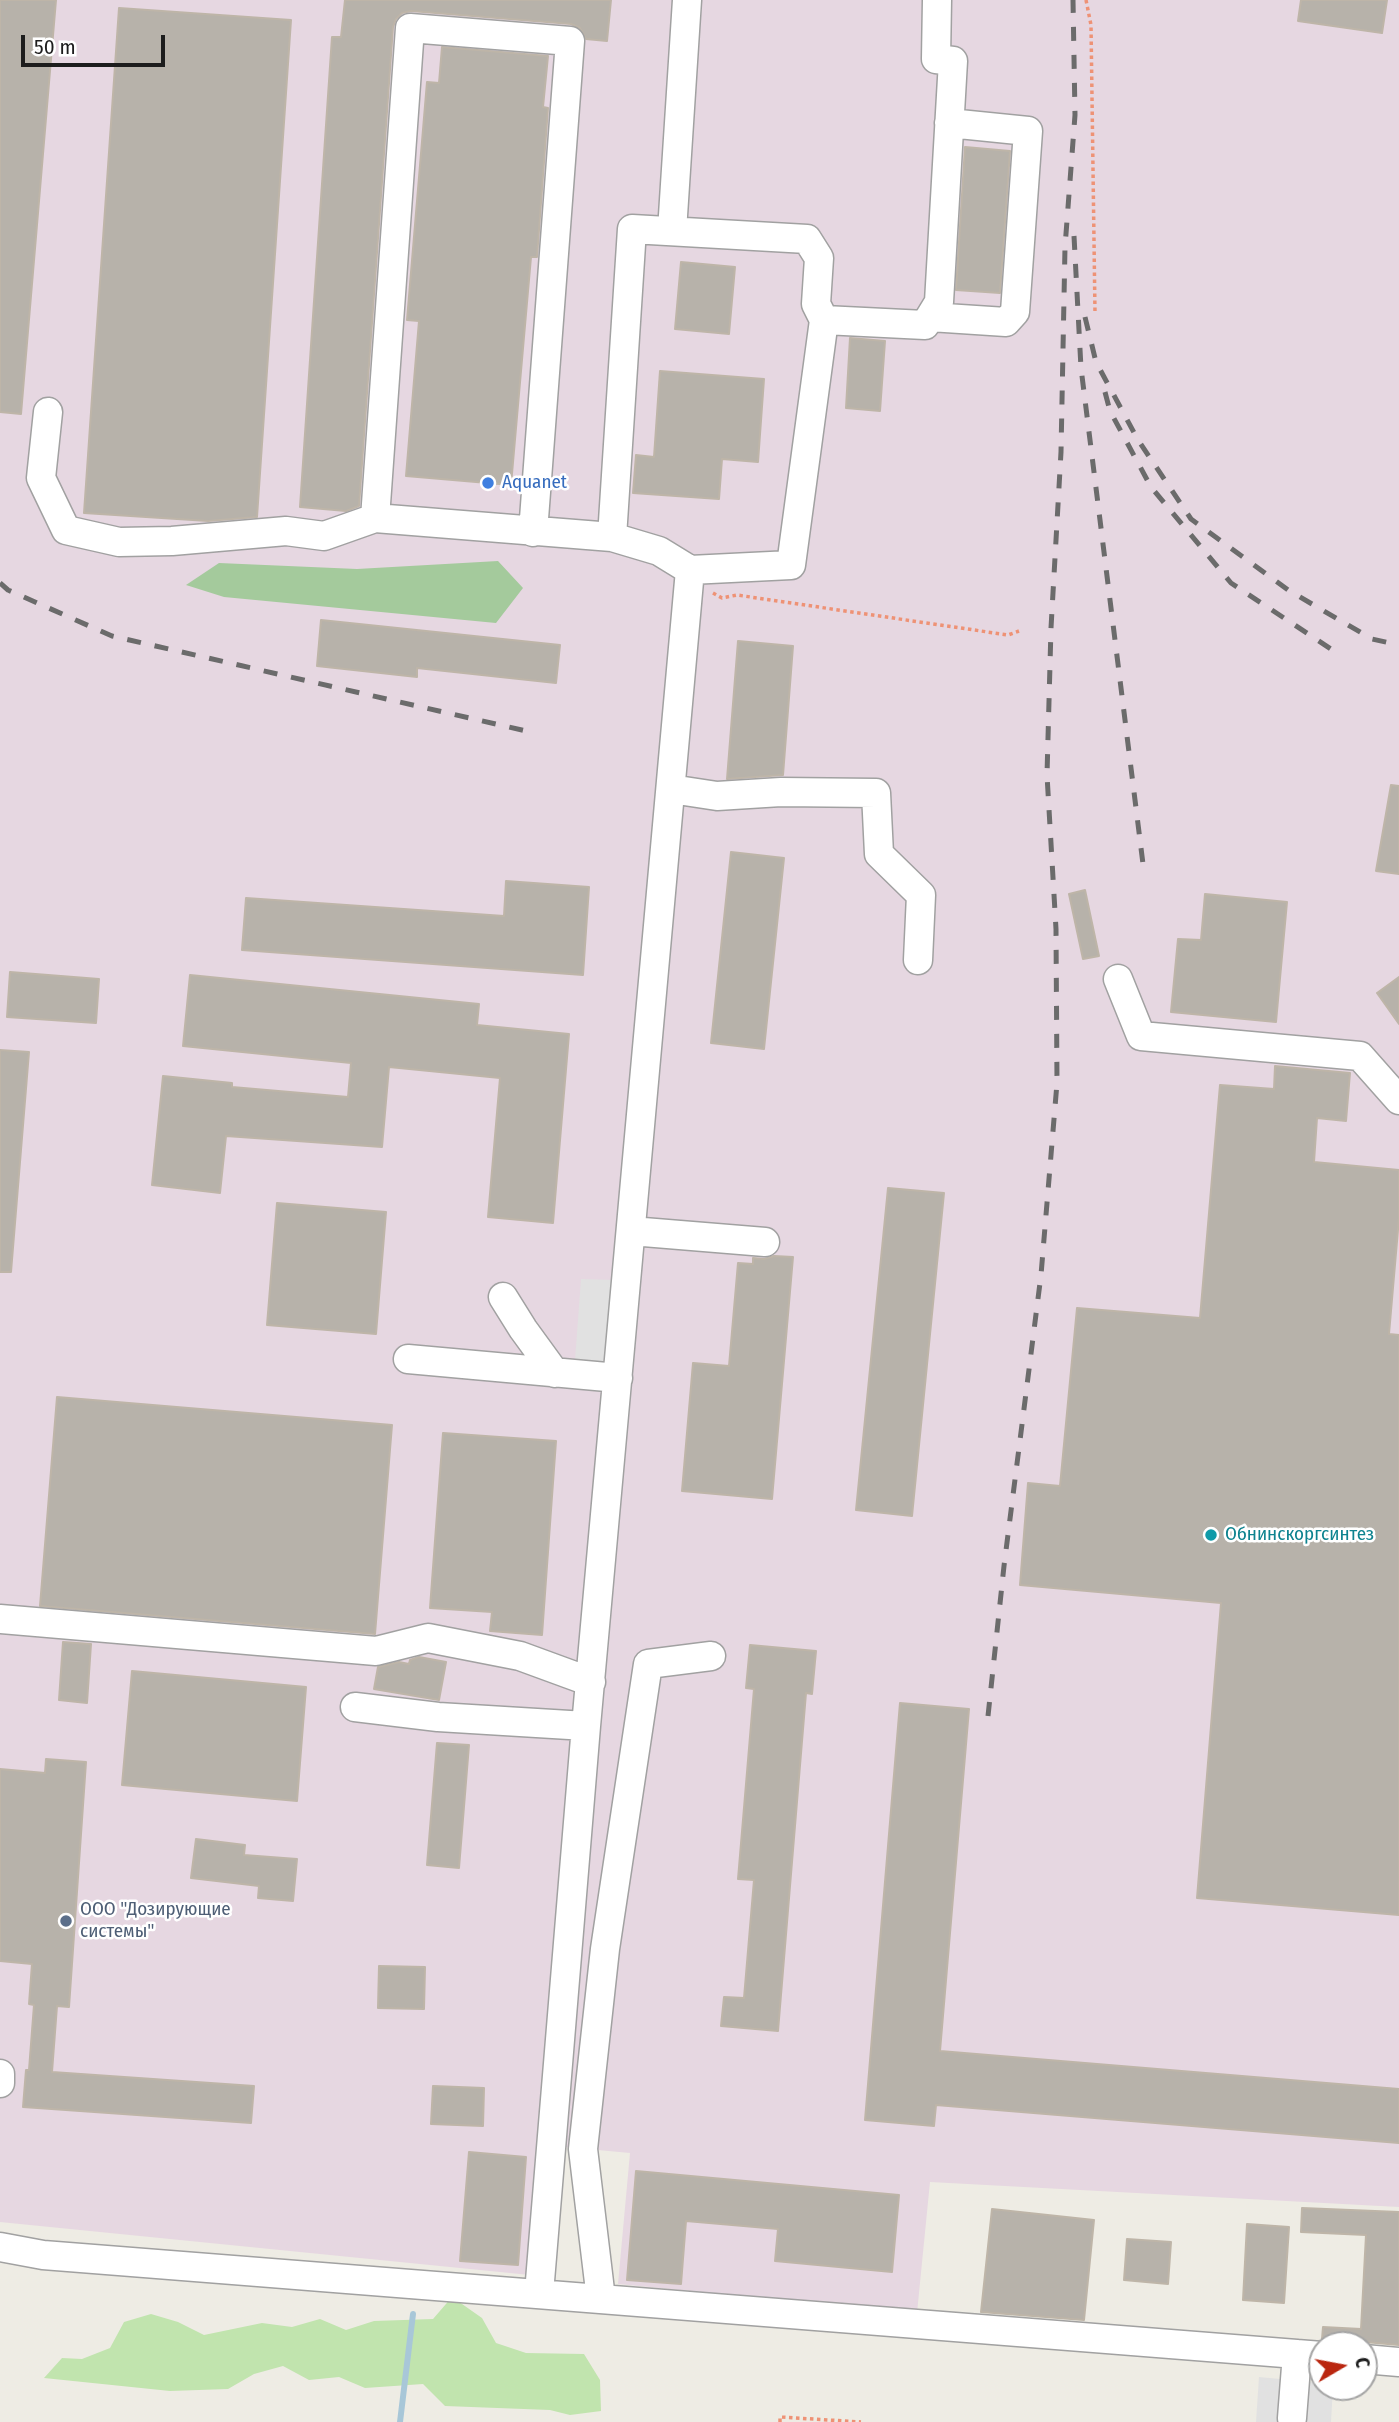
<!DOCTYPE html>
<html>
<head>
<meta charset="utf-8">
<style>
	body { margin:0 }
	#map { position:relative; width:1399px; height:2422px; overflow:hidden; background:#eeece4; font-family:"Fira Sans Condensed",sans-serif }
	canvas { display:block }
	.north { position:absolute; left:1308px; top:2331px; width:70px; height:70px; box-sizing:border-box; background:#fff; border:2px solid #a5a5a5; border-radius:50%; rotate:80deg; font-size:19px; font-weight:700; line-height:28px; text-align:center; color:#1d1d1d }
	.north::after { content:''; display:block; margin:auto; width:24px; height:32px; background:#ba2710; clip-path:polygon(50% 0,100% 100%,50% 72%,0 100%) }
	.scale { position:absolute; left:21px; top:35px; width:144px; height:32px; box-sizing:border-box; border:4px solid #1d1d1d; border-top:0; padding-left:9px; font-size:21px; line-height:24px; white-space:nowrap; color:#1d1d1d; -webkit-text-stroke:5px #fff; paint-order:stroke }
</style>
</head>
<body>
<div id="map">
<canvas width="1399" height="2422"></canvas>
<div class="north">С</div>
<div class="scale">50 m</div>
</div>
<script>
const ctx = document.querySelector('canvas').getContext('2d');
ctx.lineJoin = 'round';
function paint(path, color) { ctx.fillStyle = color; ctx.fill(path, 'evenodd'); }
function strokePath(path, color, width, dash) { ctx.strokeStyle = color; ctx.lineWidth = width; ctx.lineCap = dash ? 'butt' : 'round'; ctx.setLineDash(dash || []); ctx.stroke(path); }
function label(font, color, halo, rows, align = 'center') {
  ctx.font = font + ' "Fira Sans Condensed",sans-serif'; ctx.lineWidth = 5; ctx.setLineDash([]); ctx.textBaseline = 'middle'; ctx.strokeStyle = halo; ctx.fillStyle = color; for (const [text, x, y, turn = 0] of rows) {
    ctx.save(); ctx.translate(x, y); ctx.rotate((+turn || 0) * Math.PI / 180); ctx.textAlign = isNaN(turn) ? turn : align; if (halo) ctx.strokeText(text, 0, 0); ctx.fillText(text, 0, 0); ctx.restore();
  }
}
const industrial = new Path2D(`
	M 0,0 L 1399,0 L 1399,2207 L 930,2182 L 917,2313 L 618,2284 L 630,2153 L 544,2145 L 530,2275 L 0,2222 Z`);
const grass = new Path2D(`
	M 452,2297 L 482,2318 L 496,2343 L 526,2353 L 584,2354 L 600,2380 L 601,2411 L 570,2415 L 550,2410 L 445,2406 L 423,2384 L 365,2388 L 339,2377 L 309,2380 L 283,2366 L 254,2374 L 228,2389 L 170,2391 L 44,2378 L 62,2358 L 82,2359 L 110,2348 L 124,2322 L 151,2314 L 178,2322 L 204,2335 L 262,2323 L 292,2327 L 320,2319 L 346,2330 L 374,2321 L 433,2319 Z`);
const forest = new Path2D(`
	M 498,561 L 523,588 L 496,623 L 224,597 L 186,585 L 219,563 L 357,569 Z`);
const parking = new Path2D(`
	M 581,1279 L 615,1280 L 608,1362 L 575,1360 Z
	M 1259,2377 L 1322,2383 L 1322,2387 L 1333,2387 L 1331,2422 L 1256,2422 Z`);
const stream = new Path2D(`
	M 400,2422 L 413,2314`);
const building = new Path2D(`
	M 0,0 L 56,0 L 21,414 L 0,412 Z
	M 345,0 L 611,0 L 607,41 L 586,39 L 580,28 L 571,24 L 411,11 L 402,13 L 396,19 L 393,27 L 359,506 L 346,511 L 300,507 L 332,37 L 341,37 Z
	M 1301,0 L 1387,0 L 1382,33 L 1298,21 Z
	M 119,8 L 291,20 L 257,517 L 208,521 L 84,513 Z
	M 442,47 L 548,56 L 543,107 L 548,108 L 537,257 L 531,257 L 511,485 L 406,476 L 419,321 L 407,320 L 427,82 L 439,83 Z
	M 965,147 L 1010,151 L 1000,293 L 956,290 Z
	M 681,262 L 735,267 L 729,334 L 675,329 Z
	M 850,338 L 885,341 L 880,411 L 846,408 Z
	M 660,371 L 764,379 L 758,462 L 722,459 L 719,499 L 633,493 L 636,455 L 654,457 Z
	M 321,620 L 560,645 L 556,683 L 417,668 L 417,677 L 317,666 Z
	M 738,641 L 793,646 L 783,775 L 727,779 Z
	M 1391,785 L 1399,786 L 1399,874 L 1376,871 Z
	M 731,852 L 784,858 L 764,1049 L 711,1043 Z
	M 506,881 L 589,887 L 583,975 L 242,950 L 246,898 L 504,916 Z
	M 1085,890 L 1099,956 L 1083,959 L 1069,894 Z
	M 1205,894 L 1287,902 L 1276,1022 L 1171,1012 L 1178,939 L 1201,940 Z
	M 10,972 L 99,979 L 96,1023 L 7,1017 Z
	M 190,975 L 479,1004 L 477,1025 L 569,1034 L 553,1223 L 488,1217 L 500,1078 L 389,1067 L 382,1147 L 226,1136 L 220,1193 L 152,1185 L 163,1076 L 232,1083 L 232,1087 L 348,1097 L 351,1063 L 183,1046 Z
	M 1399,977 L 1399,1024 L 1377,993 Z
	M 0,1050 L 29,1052 L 11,1272 L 0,1272 Z
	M 1275,1066 L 1350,1073 L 1346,1121 L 1317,1118 L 1314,1162 L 1399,1170 L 1399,1218 L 1389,1334 L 1399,1335 L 1399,1915 L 1197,1898 L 1221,1603 L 1020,1585 L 1028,1483 L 1060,1486 L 1077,1308 L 1200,1318 L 1220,1085 L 1274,1089 Z
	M 888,1188 L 944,1193 L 912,1516 L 856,1510 Z
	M 277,1203 L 386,1212 L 376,1334 L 267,1325 Z
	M 774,1256 L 793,1257 L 772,1499 L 682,1491 L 693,1363 L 729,1366 L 738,1263 L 753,1264 L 753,1258 L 764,1259 Z
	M 57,1397 L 392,1425 L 375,1634 L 40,1606 Z
	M 443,1433 L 556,1441 L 542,1635 L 490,1631 L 492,1612 L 430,1608 Z
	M 63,1642 L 91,1644 L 87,1703 L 59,1700 Z
	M 750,1645 L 816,1651 L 812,1694 L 806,1693 L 778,2031 L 721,2026 L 724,1997 L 744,1998 L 754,1880 L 738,1879 L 754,1689 L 746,1688 Z
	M 419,1657 L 446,1662 L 439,1700 L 374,1689 L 378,1667 L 399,1662 L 409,1664 L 410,1660 Z
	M 132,1671 L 306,1687 L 297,1801 L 122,1785 Z
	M 900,1703 L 969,1709 L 940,2051 L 1399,2089 L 1399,2143 L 936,2105 L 934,2126 L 865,2120 Z
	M 437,1743 L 469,1745 L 459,1868 L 427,1865 Z
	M 46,1759 L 86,1762 L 69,2007 L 57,2006 L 52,2072 L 254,2086 L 251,2123 L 23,2107 L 26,2070 L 29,2070 L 34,2005 L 29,2004 L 32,1964 L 0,1961 L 0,1769 L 45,1773 Z
	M 196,1839 L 245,1845 L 244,1855 L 297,1859 L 293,1901 L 258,1898 L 259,1886 L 191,1878 Z
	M 379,1966 L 425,1967 L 424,2009 L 378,2008 Z
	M 433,2086 L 484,2088 L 483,2126 L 431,2124 Z
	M 469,2152 L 526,2157 L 518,2265 L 460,2261 Z
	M 636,2171 L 899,2195 L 892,2272 L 775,2261 L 778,2229 L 686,2221 L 681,2284 L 627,2280 Z
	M 1302,2208 L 1399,2212 L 1399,2345 L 1365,2342 L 1356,2345 L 1334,2345 L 1322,2339 L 1323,2327 L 1361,2329 L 1366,2235 L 1301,2232 Z
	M 992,2209 L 1094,2220 L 1084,2320 L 981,2312 Z
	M 1247,2224 L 1289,2227 L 1284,2303 L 1243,2300 Z
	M 1127,2239 L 1171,2242 L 1168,2284 L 1124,2280 Z`);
const path = new Path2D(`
	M 1086,0 L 1091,25 L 1095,313
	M 713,593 L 722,598 L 737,595 L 1008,635 L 1019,631
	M 780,2422 L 780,2417 L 861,2422`);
const minor = new Path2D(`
	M 672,231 L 687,0
	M 930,317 L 1006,322 L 1015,312 L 1028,131 L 949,123
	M 48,412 L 41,478 L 66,530 L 119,542 L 172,541 L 286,531 L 324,536 L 375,518
	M 533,532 L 570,41 L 410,28 L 375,518 L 612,537 L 659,551 L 690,570
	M 612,537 L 632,229 L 807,239 L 819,258 L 816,304 L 824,320
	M 671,789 L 717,796 L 781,792 L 876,793 L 879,854 L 921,895 L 918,960
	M 1118,979 L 1141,1036 L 1360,1056 L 1399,1100
	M 631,1231 L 765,1242
	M 503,1297 L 523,1329 L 555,1373
	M 408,1359 L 618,1378
	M 0,1619 L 376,1651 L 428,1638 L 520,1656 L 591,1682
	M 355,1707 L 438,1717 L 586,1726
	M 0,2074 L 0,2083
	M 0,2247 L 43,2255 L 1322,2356
	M 539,2293 L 586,1726 L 690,570 L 791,565 L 824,320 L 925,325 L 939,302 L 953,61 L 936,59 L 937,0
	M 601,2299 L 583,2149 L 605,1949 L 648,1664 L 711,1656
	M 1364,2359 L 1399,2362
	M 1292,2418 L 1297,2354`);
const rail = new Path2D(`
	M 1074,236 L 1081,368 L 1144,872
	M 1085,317 L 1096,362 L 1138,440 L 1191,519 L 1288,590 L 1372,639 L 1399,645
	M 1105,392 L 1110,411 L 1151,487 L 1231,583 L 1334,651
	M 0,583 L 8,590 L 112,636 L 526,731
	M 988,1716 L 1004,1566 L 1041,1275 L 1057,1083 L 1056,929 L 1047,775 L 1051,628 L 1061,452 L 1065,247 L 1075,115 L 1073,0`);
const markers = [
	[488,483,7,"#3f7fe0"],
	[1211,1535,7,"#0f9aa8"],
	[66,1921,7,"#5c6f8a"]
];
const shopNames = [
	["Aquanet",502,483]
];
const cultureNames = [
	["Обнинскоргсинтез",1225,1535]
];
const serviceNames = [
	["ООО \"Дозирующие",80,1910],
	["системы\"",80,1932]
];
paint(industrial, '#e6d7e1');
paint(grass, '#c1e4ae');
paint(forest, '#a4ca9c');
paint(parking, '#e1e1e1');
strokePath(stream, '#a8c7d8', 6);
paint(building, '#b7b2aa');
strokePath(building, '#beb5a8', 2);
strokePath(minor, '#a1a1a1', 31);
strokePath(path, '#ee9275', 3.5, [3.5, 3.5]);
strokePath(minor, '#fff', 28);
strokePath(rail, '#6b6b6b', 5, [14, 14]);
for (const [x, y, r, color] of markers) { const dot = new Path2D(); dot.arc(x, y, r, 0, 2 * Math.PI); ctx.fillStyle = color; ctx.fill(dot); strokePath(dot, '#fff', 2.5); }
label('19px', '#366cbe', '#fff', shopNames, 'left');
label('19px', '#0d838f', '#fff', cultureNames, 'left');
label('19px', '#4e5e75', '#fff', serviceNames, 'left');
</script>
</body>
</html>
